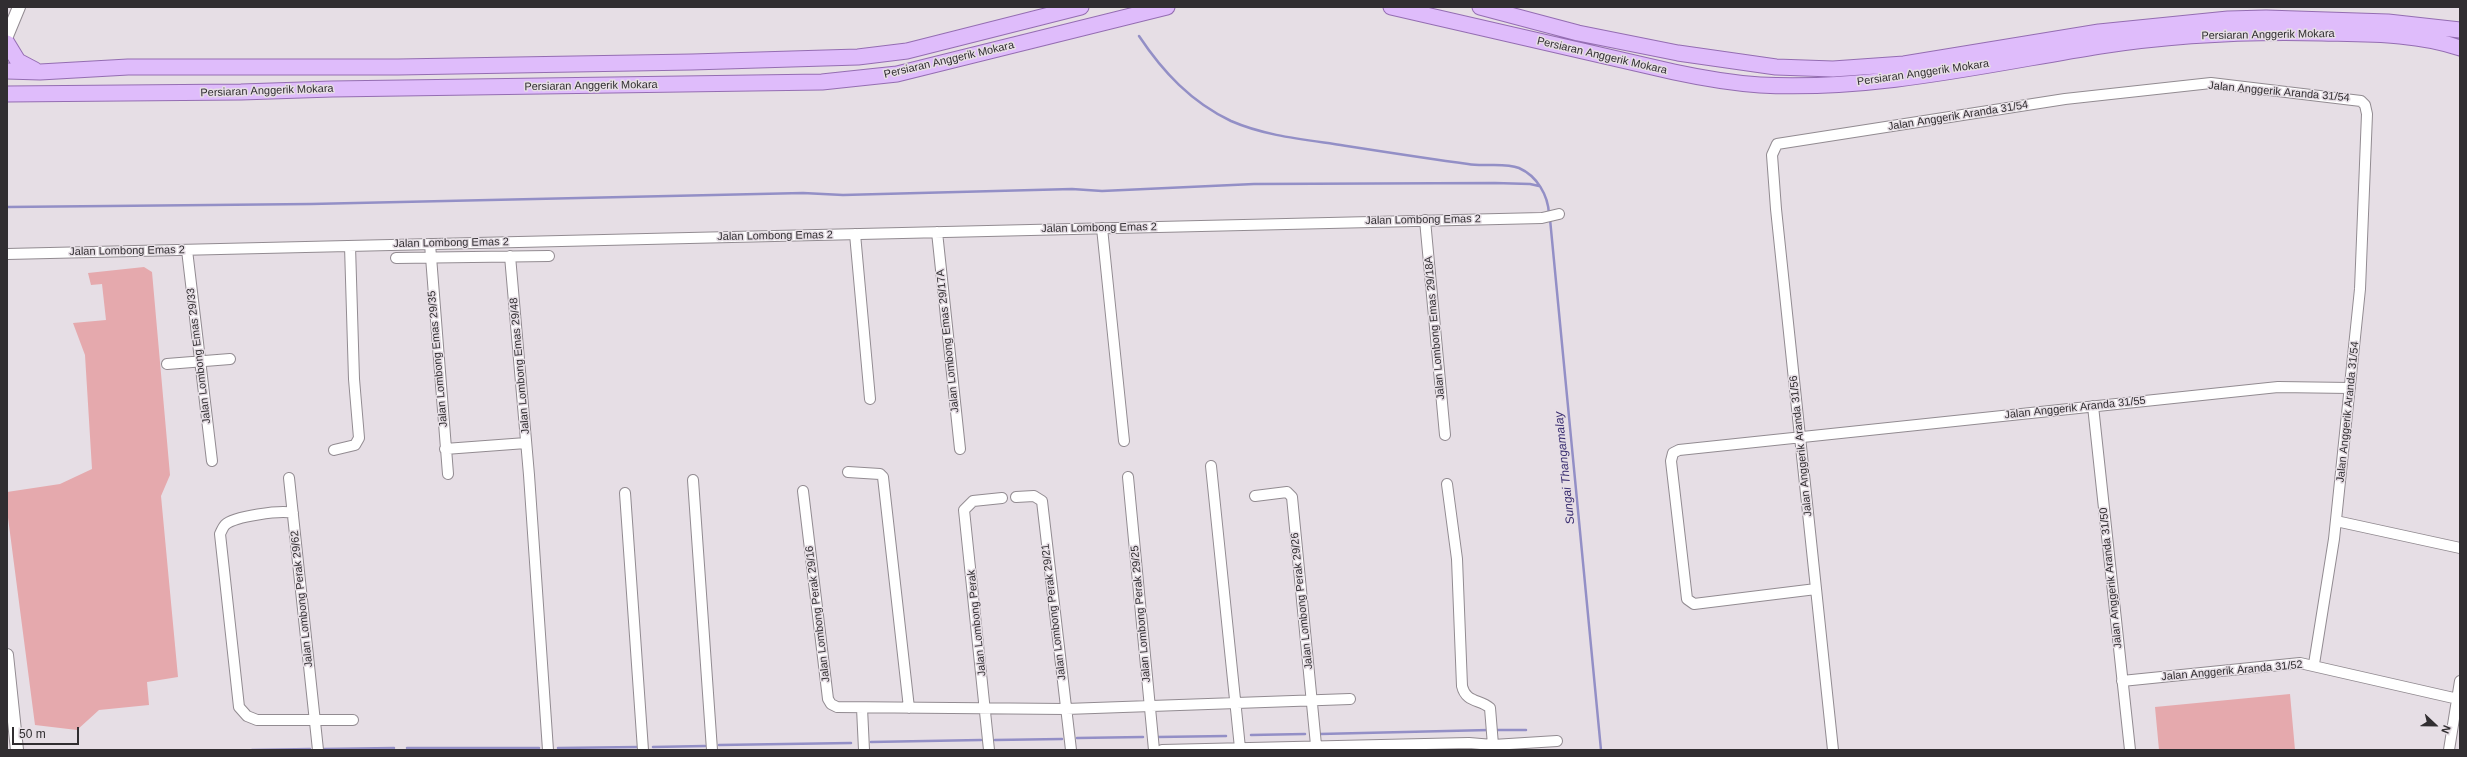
<!DOCTYPE html>
<html>
<head>
<meta charset="utf-8">
<style>
	body { margin:0 }
	#map { position:relative; width:2467px; height:757px; overflow:hidden; background:#e6dee5; font-family:Helvetica,sans-serif }
	canvas { display:block }
	.frame { position:absolute; inset:0; border:8px solid #312e31; pointer-events:none }
	.north { position:absolute; left:2415px; top:705px; width:40px; height:40px; -webkit-text-stroke:3px #e6dee5; paint-order:stroke; rotate:112deg; font-size:11px; font-weight:700; line-height:16px; text-align:center; color:#312e31 }
	.north::after { content:''; display:block; margin:auto; width:14px; height:18px; background:#312e31; clip-path:polygon(50% 0,100% 100%,50% 72%,0 100%) }
	.scale { position:absolute; left:12px; top:727px; width:67px; height:18px; box-sizing:border-box; border:2px solid #312e31; border-top:0; padding-left:5px; font-size:12px; line-height:14px; white-space:nowrap; color:#312e31; -webkit-text-stroke:3px #e6dee5; paint-order:stroke }
</style>
</head>
<body>
<div id="map">
<canvas width="2467" height="757"></canvas>
<div class="frame"></div>
<div class="north">N</div>
<div class="scale">50 m</div>
</div>
<script>
const ctx = document.querySelector('canvas').getContext('2d');
ctx.lineJoin = 'round';
function paint(path, color) { ctx.fillStyle = color; ctx.fill(path, 'evenodd'); }
function strokePath(path, color, width, dash) { ctx.strokeStyle = color; ctx.lineWidth = width; ctx.lineCap = dash ? 'butt' : 'round'; ctx.setLineDash(dash || []); ctx.stroke(path); }
function label(font, color, halo, rows, align = 'center') {
  ctx.font = font + ' Helvetica,sans-serif'; ctx.lineWidth = 3; ctx.setLineDash([]); ctx.textBaseline = 'middle'; ctx.strokeStyle = halo; ctx.fillStyle = color; for (const [text, x, y, turn = 0] of rows) {
    ctx.save(); ctx.translate(x, y); ctx.rotate((+turn || 0) * Math.PI / 180); ctx.textAlign = isNaN(turn) ? turn : align; if (halo) ctx.strokeText(text, 0, 0); ctx.fillText(text, 0, 0); ctx.restore();
  }
}
const green = new Path2D(`
	M 144,267 L 152,272 L 170,475 L 161,496 L 178,677 L 147,682 L 149,705 L 99,710 L 77,730 L 35,725 L 7,510 L 7,492 L 60,484 L 92,469 L 85,355 L 73,323 L 106,320 L 102,284 L 91,285 L 88,273 Z
	M 2290,694 L 2295,750 L 2159,750 L 2155,707 Z`);
const stream = new Path2D(`
	M 1139,36 C 1163,72 1191,102 1231,121 C 1263,135 1299,139 1334,144 C 1379,151 1423,158 1468,164 C 1484,167 1504,162 1519,168 C 1537,176 1548,195 1549,214
	M 7,207 L 311,204 L 803,193 L 843,195 L 1072,189 L 1102,191 L 1254,184 L 1495,183 L 1530,184 L 1539,186
	M 1550,219 L 1601,750
	M 1494,730 L 1526,730
	M 1320,734 L 1489,730
	M 1251,735 L 1305,734
	M 1158,737 L 1226,736
	M 1077,738 L 1143,737
	M 995,740 L 1062,739
	M 871,742 L 981,740
	M 719,745 L 851,743
	M 653,747 L 705,746
	M 407,748 L 539,748
	M 558,748 L 638,747
	M 324,749 L 394,748
	M 252,750 L 310,749`);
const minor = new Path2D(`
	M 1425,220 L 1445,435
	M 1102,228 L 1124,441
	M 937,232 L 960,449
	M 855,234 L 870,399
	M 430,244 L 448,474
	M 187,250 L 212,461
	M 7,254 L 1542,218 L 1559,214
	M 510,256 L 529,475 L 548,750
	M 396,258 L 549,256
	M 167,364 L 230,359
	M 2093,406 L 2130,750
	M 445,449 L 526,443
	M 334,450 L 355,445 L 359,438 L 354,379 L 350,246
	M 1211,466 L 1240,748
	M 848,472 L 880,474 L 883,477 L 909,708
	M 1128,477 L 1154,750
	M 289,478 L 318,750
	M 693,480 L 712,750
	M 1447,484 L 1457,559 L 1462,686 C 1466,703 1480,699 1490,708 L 1493,745
	M 803,491 L 828,699 L 831,704 L 837,707 L 1066,709 L 1350,699
	M 625,493 L 643,750
	M 1255,496 L 1287,492 L 1292,497 L 1316,745
	M 1016,497 L 1034,496 L 1042,501 L 1071,750
	M 293,513 C 281,510 234,516 225,525 C 223,527 221,532 220,534 L 239,707 L 247,716 L 257,720 L 353,720
	M 2336,521 L 2460,548
	M 1816,589 L 1694,604 L 1687,599 L 1671,461 L 1673,453 L 1679,450 L 2278,387 L 2350,388
	M 2122,681 L 2300,663 L 2458,699
	M 862,708 L 864,750
	M 989,750 L 964,510 L 973,501 L 1002,498
	M 1162,750 L 1469,743 L 1493,745 L 1557,741
	M 1833,750 L 1776,209 L 1772,155 L 1777,144 L 2065,99 L 2211,83 L 2361,101 L 2365,105 L 2367,114 L 2360,289 L 2334,539 L 2314,664
	M 2449,750 L 2460,681`);
const tertiary = new Path2D(`
	M 7,36 L 19,7
	M 7,655 L 17,750`);
const primary = new Path2D(`
	M 1391,7 L 1674,72 C 1702,78 1731,83 1760,85 C 1874,91 1988,64 2100,46 C 2173,35 2248,31 2322,33 C 2367,34 2417,33 2460,48
	M 1480,7 L 1578,33 L 1678,53 L 1776,67 L 1833,69 L 1904,64 L 2099,32 L 2228,19 L 2266,18 L 2388,22 L 2460,30
	M 7,43 L 18,61 L 35,70
	M 7,71 L 40,72 L 128,67 L 398,67 L 692,62 L 858,57 L 907,51 L 1081,7
	M 7,94 L 241,92 L 332,89 L 822,82 L 897,74 L 1167,7`);
const streetNames = [
	["Persiaran Anggerik Mokara",2268,35,-1],
	["Persiaran Anggerik Mokara",1602,56,13],
	["Persiaran Anggerik Mokara",949,60,-13],
	["Persiaran Anggerik Mokara",1923,73,-8],
	["Persiaran Anggerik Mokara",591,86,-1],
	["Persiaran Anggerik Mokara",267,91,-2],
	["Jalan Anggerik Aranda 31/54",2279,92,5],
	["Jalan Anggerik Aranda 31/54",1958,116,-9],
	["Jalan Lombong Emas 2",1423,220,-1],
	["Jalan Lombong Emas 2",1099,228,-1],
	["Jalan Lombong Emas 2",775,236,-1],
	["Jalan Lombong Emas 2",451,243,-1],
	["Jalan Lombong Emas 2",127,251,-1],
	["Jalan Lombong Emas 29/18A",1435,328,-95],
	["Jalan Lombong Emas 29/17A",948,341,-96],
	["Jalan Lombong Emas 29/33",199,356,-97],
	["Jalan Lombong Emas 29/35",438,359,-95],
	["Jalan Lombong Emas 29/48",520,366,-95],
	["Jalan Anggerik Aranda 31/55",2075,408,-6],
	["Jalan Anggerik Aranda 31/54",2348,412,-84],
	["Jalan Anggerik Aranda 31/56",1801,446,-96],
	["Jalan Anggerik Aranda 31/50",2111,578,-96],
	["Jalan Lombong Perak 29/62",302,599,-96],
	["Jalan Lombong Perak 29/26",1302,601,-96],
	["Jalan Lombong Perak 29/21",1054,612,-97],
	["Jalan Lombong Perak 29/16",818,614,-97],
	["Jalan Lombong Perak 29/25",1141,614,-95],
	["Jalan Lombong Perak",977,623,-96],
	["Jalan Anggerik Aranda 31/52",2232,671,-5]
];
const waterNames = [
	["Sungai Thangamalay",1565,468,-96]
];
paint(green, '#e5a9ad');
strokePath(stream, '#938fc6', 2.5);
strokePath(minor, '#928b91', 12);
strokePath(tertiary, '#928b91', 14);
strokePath(primary, '#946db2', 17);
strokePath(minor, '#fff', 10);
strokePath(tertiary, '#fff', 12);
strokePath(primary, '#dfbcfb', 15);
label('11px', '#312e31', '#e6dee5', streetNames);
label('italic 12px', '#392d70', '#e6dee5', waterNames);
</script>
</body>
</html>
